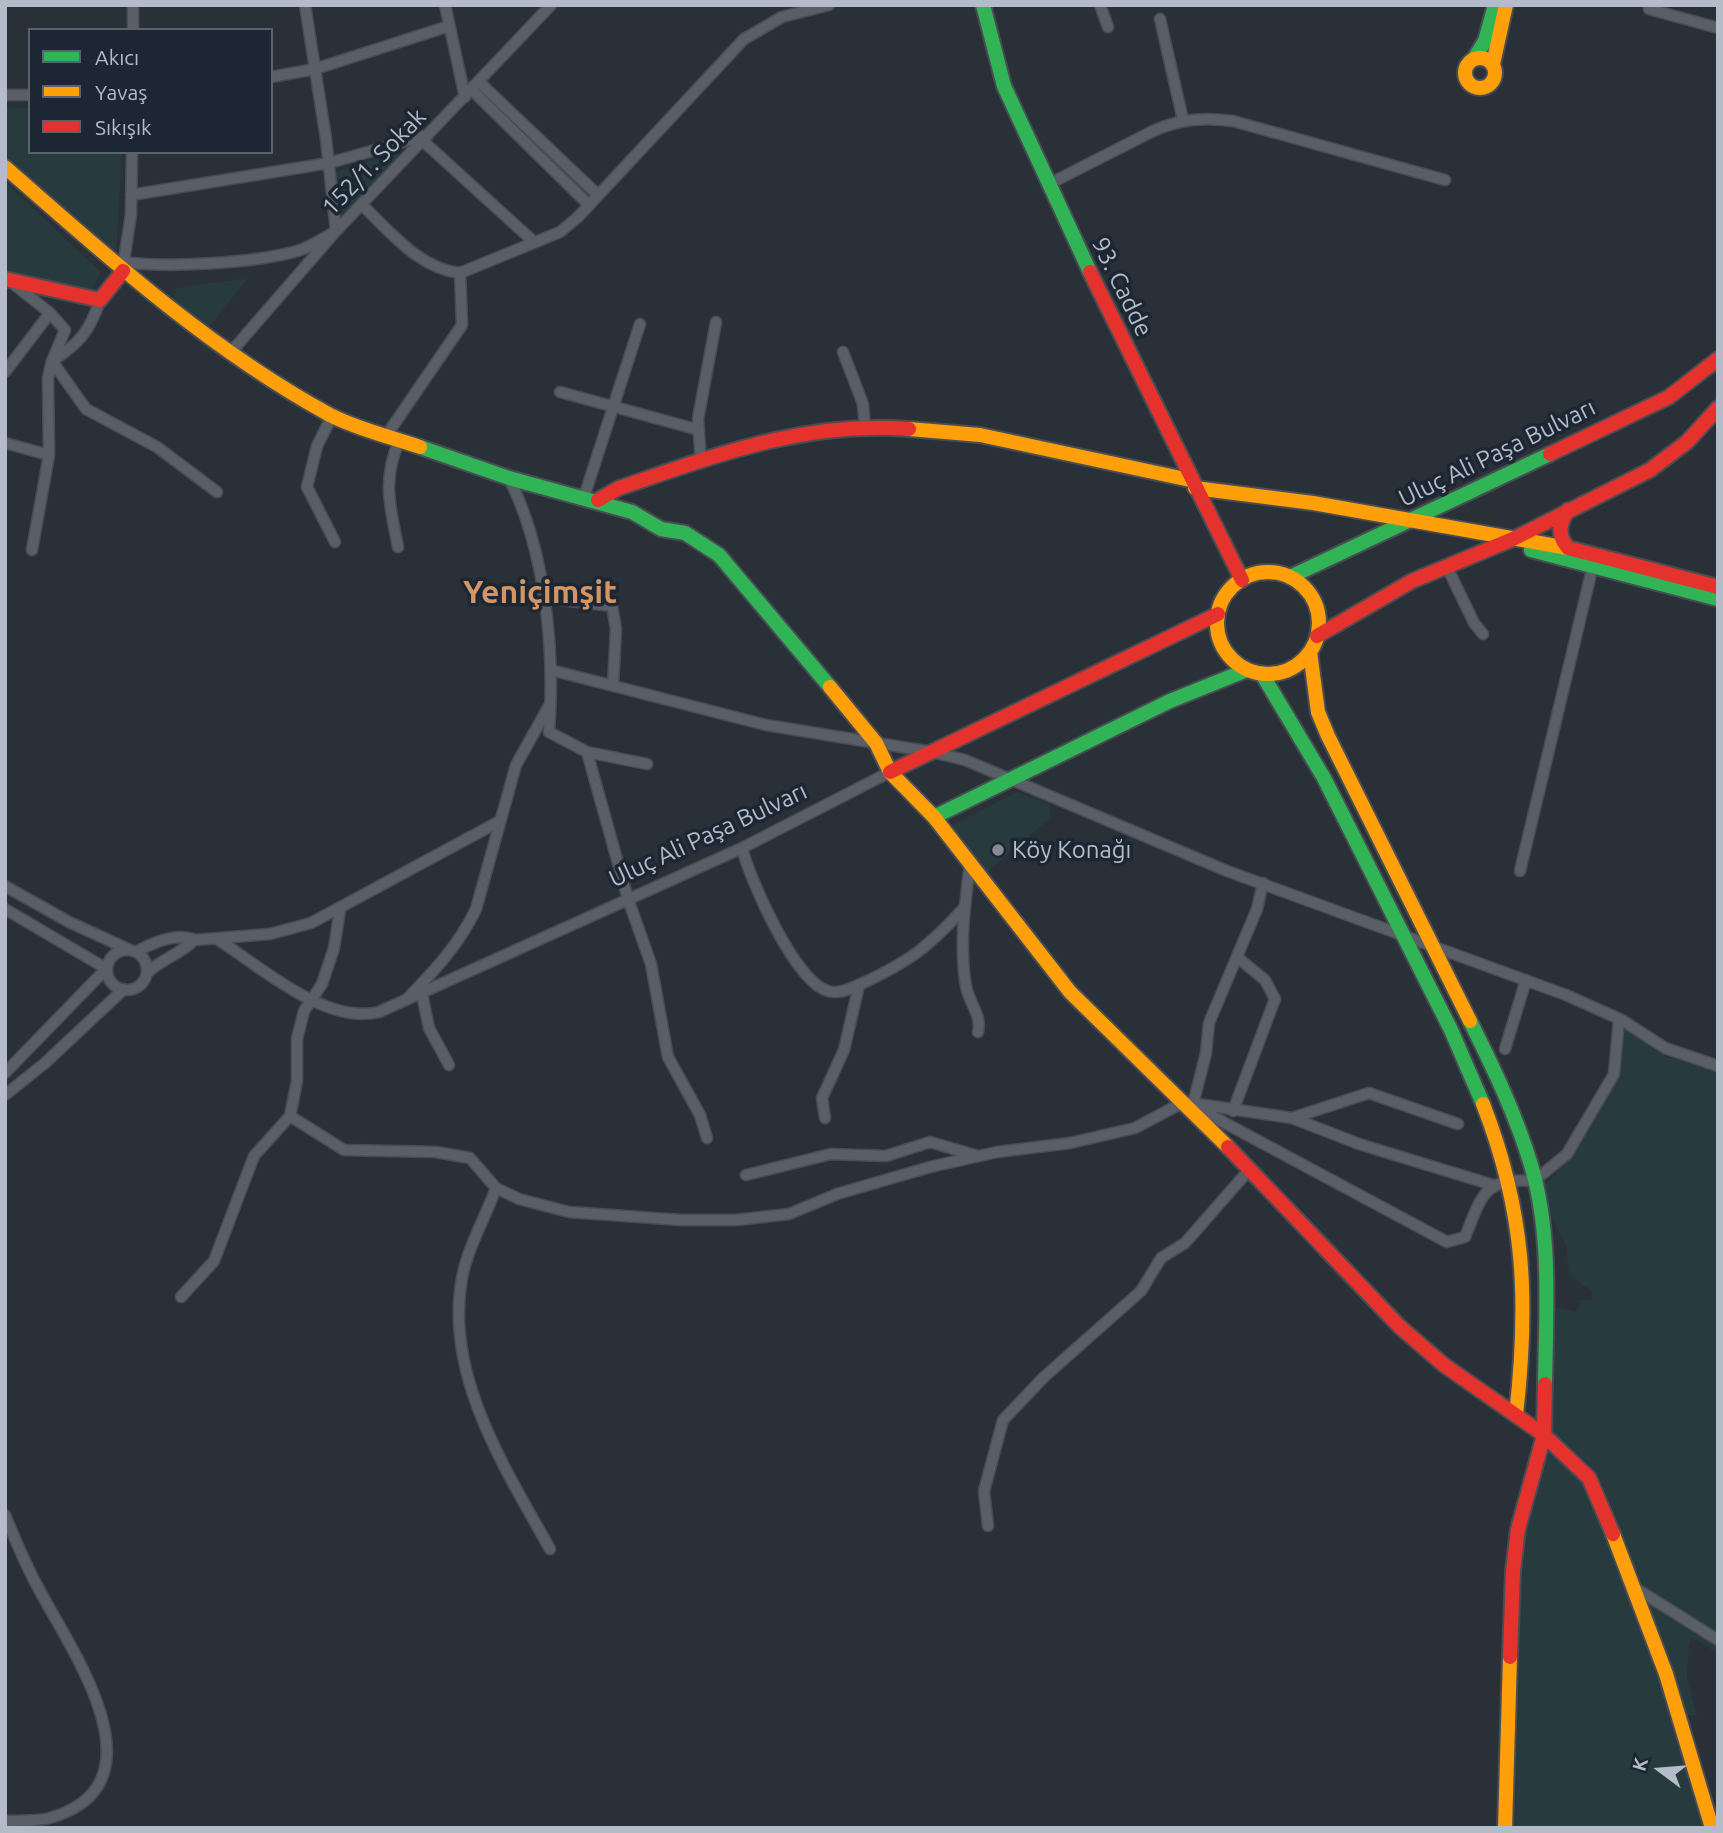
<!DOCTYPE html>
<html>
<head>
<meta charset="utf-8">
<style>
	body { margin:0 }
	#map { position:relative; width:1723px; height:1833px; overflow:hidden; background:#2a3038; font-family:Ubuntu,sans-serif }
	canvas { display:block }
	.frame { position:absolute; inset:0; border:7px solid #b4bcc9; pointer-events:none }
	.legend { position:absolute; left:28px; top:28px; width:245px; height:126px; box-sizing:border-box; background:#1d2633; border:2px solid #59626f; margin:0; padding:9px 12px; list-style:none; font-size:21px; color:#b4bcc9 }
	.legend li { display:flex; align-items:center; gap:14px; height:35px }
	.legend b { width:35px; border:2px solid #59626f }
	.north { position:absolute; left:1625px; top:1735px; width:70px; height:70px; -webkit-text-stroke:5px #1d2633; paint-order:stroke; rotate:286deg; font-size:19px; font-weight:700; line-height:28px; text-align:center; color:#b4bcc9 }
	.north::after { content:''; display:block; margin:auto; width:24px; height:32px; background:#b4bcc9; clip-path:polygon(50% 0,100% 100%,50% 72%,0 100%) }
</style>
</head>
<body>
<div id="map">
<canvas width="1723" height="1833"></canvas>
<div class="frame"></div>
<ul class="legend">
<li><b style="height:9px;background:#30b455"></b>Akıcı</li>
<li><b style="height:9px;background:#ff9f0a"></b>Yavaş</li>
<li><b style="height:9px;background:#e5322d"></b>Sıkışık</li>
</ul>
<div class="north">K</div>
</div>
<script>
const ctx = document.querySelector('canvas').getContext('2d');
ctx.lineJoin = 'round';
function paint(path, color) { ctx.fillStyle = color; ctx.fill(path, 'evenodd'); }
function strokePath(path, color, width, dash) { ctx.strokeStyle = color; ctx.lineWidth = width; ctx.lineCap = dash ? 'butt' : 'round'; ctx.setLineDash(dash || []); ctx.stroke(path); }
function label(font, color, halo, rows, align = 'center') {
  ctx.font = font + ' Ubuntu,sans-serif'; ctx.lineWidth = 7; ctx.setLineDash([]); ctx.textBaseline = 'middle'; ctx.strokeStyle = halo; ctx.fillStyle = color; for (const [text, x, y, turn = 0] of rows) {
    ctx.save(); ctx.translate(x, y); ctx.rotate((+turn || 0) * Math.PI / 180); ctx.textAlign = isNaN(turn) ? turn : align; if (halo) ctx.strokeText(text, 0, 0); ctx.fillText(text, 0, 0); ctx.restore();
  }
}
const green = new Path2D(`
	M 5,107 L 30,108 L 30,152 L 122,152 L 116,256 L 5,160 Z
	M 398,152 L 400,156 L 347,211 L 341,212 L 335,172 Z
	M 5,182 L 101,272 L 92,290 L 60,286 L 5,269 Z
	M 248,278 L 209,327 L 172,300 L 177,288 Z
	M 1017,792 L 1050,805 L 1050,818 L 985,874 L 949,827 Z
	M 1624,1029 L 1667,1057 L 1718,1071 L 1718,1636 L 1643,1588 L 1609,1502 L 1587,1462 L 1551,1432 L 1556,1307 L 1577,1312 L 1580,1300 L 1591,1300 L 1592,1291 L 1569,1275 L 1566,1245 L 1551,1215 L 1545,1185 C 1575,1154 1604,1114 1616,1071 C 1620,1058 1617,1041 1624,1029 Z
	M 1545,1446 L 1576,1473 L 1592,1497 L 1671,1712 L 1704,1828 L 1515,1828 L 1521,1546 Z
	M 1648,1602 L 1718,1645 L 1718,1654 L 1697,1640 L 1689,1642 L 1687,1679 L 1697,1715 L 1685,1715 Z`);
const street = new Path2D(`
	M 133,5 L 133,30
	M 445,5 L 465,97
	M 1100,5 L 1108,27
	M 1649,9 L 1718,28
	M 1160,19 L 1183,120
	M 271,77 L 315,69 L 449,26
	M 479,82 L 598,195
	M 472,90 L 589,205
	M 5,95 L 30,95
	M 424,142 L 534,242
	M 1049,184 L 1153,131 C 1180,119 1204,117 1233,121 L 1445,180
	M 131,195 L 329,163 L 428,135
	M 362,205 C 390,231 419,269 460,273 L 560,232 L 578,217 L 744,39 L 782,17 L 829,5
	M 124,262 C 168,268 255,263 297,251 C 311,247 324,238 336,231 L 326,139 L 305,5
	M 123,267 L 131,214 L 132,152
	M 11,282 L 50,313 L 65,330 L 52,361 L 48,378 L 49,455 L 32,550
	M 100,300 C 90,331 79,344 52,361 L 86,409 L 157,447 L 217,492
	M 231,352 L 336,231 L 551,5
	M 843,352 L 863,404 L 865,429
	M 5,372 L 50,313
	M 560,392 L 699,430
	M 332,416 L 317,446 L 307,487 L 335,542
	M 386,436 L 462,325 L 460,273
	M 5,443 L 49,455
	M 701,462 L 698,419 L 716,322
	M 509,478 C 546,552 555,651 549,732 L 587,752 L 628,899 L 651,964 L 668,1057 L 700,1115 L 707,1138
	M 584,497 L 640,324
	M 398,547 C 390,506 382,481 399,441
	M 1447,567 L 1474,623 L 1483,634
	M 544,598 L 612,606 L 616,629 L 613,686
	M 551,670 L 766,725 L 932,752 L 965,760 L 1227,871 L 1566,995 L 1622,1020 L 1665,1048 L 1718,1066
	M 587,752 L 647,764
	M 742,848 C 750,880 795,982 828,991 C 839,995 853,987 863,983 C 912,960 928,947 965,907
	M 970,864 C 965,903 959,947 966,986 C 969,1004 982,1014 978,1032
	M 1520,871 L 1594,561
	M 5,886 L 69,922 L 130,950
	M 5,909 L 107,969
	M 217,939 C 261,967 325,1025 379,1012 L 742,848 L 890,772
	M107 970a20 20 0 1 1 40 0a20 20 0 1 1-40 0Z
	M 136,952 C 152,943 176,932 194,940 L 270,934 L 311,923 L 500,821
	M 147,973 C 161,959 181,954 194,940
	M 422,994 L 429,1028 L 449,1065
	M 407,999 C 434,971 459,945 476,909 L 516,765 L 549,706
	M 1505,1049 L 1526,980
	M 5,1073 L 105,970
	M 5,1095 L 45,1063 L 124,989
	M 1193,1104 L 1206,1053 L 1209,1023 L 1257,909 L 1263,883
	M 1197,1108 L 1447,1242 L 1465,1237 C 1482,1195 1484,1177 1534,1181 L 1567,1154 L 1614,1074 L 1619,1019
	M 1233,1111 L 1275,999 L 1265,980 L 1237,957
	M 290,1116 L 344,1150 L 436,1152 L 470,1158 L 496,1188 L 519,1199 L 569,1212 L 681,1220 L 736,1220 L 789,1214 L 837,1194 L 930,1167 L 997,1152 L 1070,1143 L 1135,1128 L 1184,1102 L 1292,1118 L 1359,1144 L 1493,1185
	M 825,1118 L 822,1098 L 844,1050 L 859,985
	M 1292,1118 L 1369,1093 L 1458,1124
	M 746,1175 L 831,1154 L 886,1156 L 930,1142 L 978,1156
	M 496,1188 C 486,1216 467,1249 462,1278 C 444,1375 505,1468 550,1549
	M 181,1297 L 214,1261 L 254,1156 L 290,1116 L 297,1081 L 297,1039 L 304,1011 L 322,984 L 334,948 L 340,910
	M 5,1515 C 16,1542 27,1568 41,1593 C 74,1654 164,1782 53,1817 C 39,1822 20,1820 5,1821
	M 988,1526 L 984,1491 L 1003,1420 L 1044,1377 L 1141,1291 L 1161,1258 L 1185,1243 L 1249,1170
	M 1635,1588 L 1718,1640`);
const fast = new Path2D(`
	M 983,5 L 1004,86 L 1090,272
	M 1474,59 L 1485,41 L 1495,5
	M 420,447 L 509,478 L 632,512 L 661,529 L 685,533 L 719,555 L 830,687
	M 1531,550 L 1718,599
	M 1290,577 L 1550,454
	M 1262,674 L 1324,778 L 1451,1030 L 1483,1104
	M 934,817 L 1170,701 L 1247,670
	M 1470,1021 C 1493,1067 1516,1115 1531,1165 C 1552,1235 1546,1311 1545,1384`);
const slow = new Path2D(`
	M1465 73a15 15 0 1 1 30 0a15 15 0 1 1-30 0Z
	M 1493,64 L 1506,5
	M 5,167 C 106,256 210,350 330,415 C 357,429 391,437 420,447
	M 909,429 L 980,435 L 1190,480
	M 1195,488 L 1313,503 L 1568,548
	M1217 623a51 51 0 1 1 102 0a51 51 0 1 1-102 0Z
	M 1310,652 L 1318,712 L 1328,736 L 1470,1021
	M 830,687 L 876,743 L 890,772 L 934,817 L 1070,992 L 1228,1147
	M 1483,1104 C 1525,1212 1529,1300 1516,1415
	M 1613,1534 L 1666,1674 L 1712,1828
	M 1505,1828 L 1510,1657`);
const jam = new Path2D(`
	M 1090,272 L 1242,580
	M 5,279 L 100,300 L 123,271
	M 1550,454 L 1669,397 L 1718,359
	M 598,500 L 619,488 C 714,456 807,420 909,429
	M 1568,510 C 1559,524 1557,535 1568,548 L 1718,587
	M 1317,636 L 1412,581 L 1513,539 L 1650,470 L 1687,442 L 1718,408
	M 890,772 L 1218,614
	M 1228,1147 L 1400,1327 L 1444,1365 L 1544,1435 L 1589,1478 L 1613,1534
	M 1510,1657 L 1513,1571 L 1518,1529 L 1544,1435 L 1545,1384`);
const markers = [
	[998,850,7,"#848b96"]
];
const streetNames = [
	["152/1. Sokak",374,162,-46],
	["93. Cadde",1122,287,64],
	["Uluç Ali Paşa Bulvarı",1497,453,-26],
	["Uluç Ali Paşa Bulvarı",708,835,-25]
];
const poiNames = [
	["Köy Konağı",1012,850]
];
const districtNames = [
	["Yeniçimşit",540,592]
];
paint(green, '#273a3e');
strokePath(street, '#484c53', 13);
strokePath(fast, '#484c53', 18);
strokePath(slow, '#484c53', 18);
strokePath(jam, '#484c53', 18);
strokePath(street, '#5a5e66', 10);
strokePath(fast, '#30b455', 14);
strokePath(slow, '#ff9f0a', 14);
strokePath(jam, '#e5322d', 14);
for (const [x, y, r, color] of markers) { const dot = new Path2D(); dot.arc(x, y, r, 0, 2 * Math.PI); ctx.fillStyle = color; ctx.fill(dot); strokePath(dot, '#1d2633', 2.5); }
label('24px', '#b4bcc9', '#1d2633', streetNames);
label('24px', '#b4bcc9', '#1d2633', poiNames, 'left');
label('bold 32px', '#d59563', '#1d2633', districtNames);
</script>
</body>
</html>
